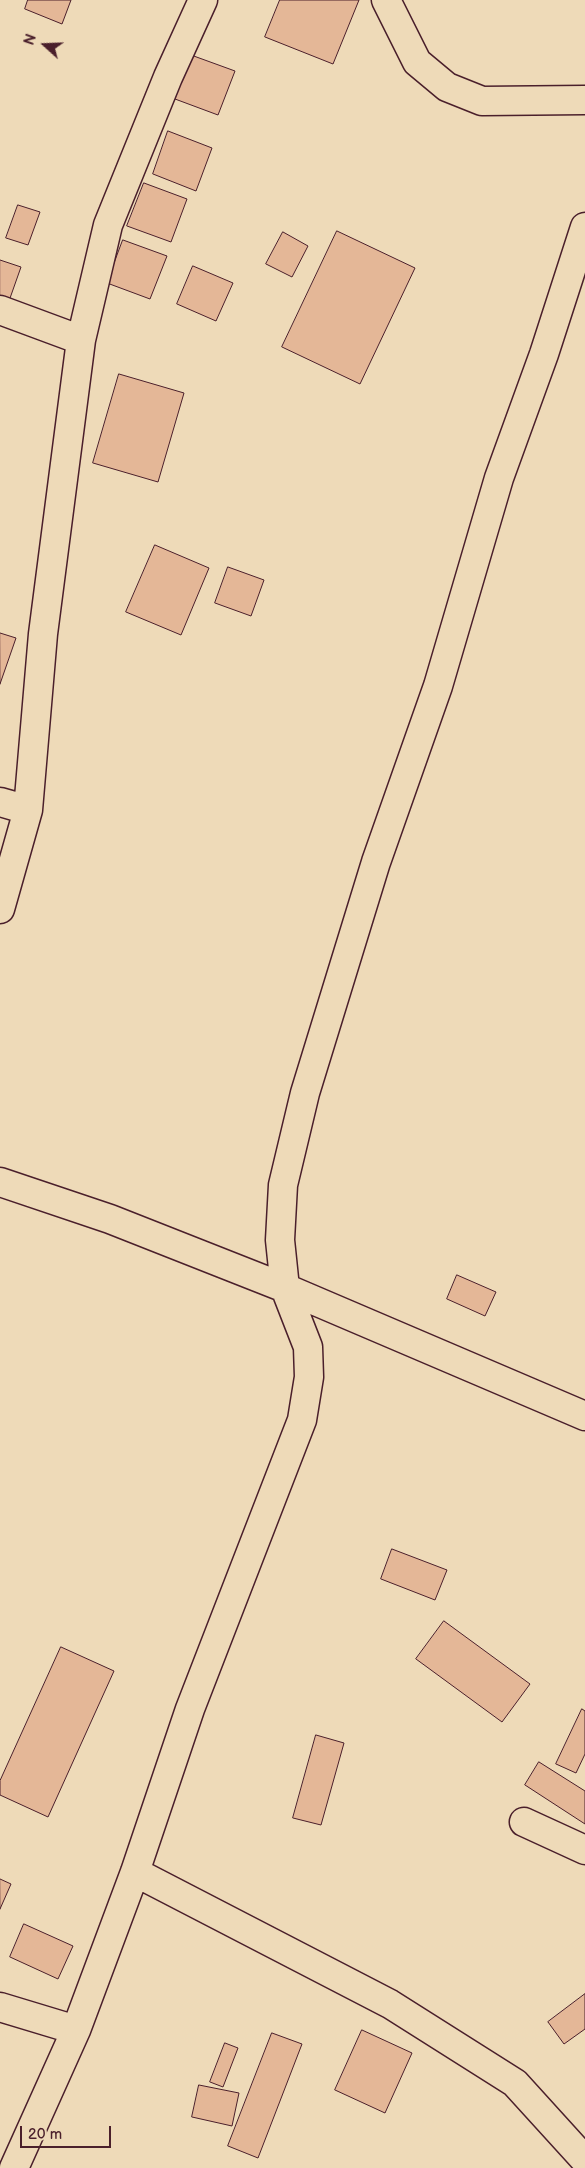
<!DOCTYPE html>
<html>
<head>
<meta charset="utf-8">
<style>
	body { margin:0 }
	#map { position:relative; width:585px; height:2168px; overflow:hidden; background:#eedab8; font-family:"Balsamiq Sans",sans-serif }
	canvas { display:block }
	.north { position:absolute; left:20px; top:20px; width:50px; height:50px; -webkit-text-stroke:4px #eedab8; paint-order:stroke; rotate:290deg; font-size:14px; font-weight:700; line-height:20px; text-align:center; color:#4a1f2b }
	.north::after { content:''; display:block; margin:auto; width:18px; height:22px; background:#4a1f2b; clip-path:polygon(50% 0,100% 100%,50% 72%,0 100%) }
	.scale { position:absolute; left:20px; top:2126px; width:91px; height:22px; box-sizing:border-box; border:2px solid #4a1f2b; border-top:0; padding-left:6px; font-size:15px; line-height:18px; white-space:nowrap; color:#4a1f2b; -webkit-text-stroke:4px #eedab8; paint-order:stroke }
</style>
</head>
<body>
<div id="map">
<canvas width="585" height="2168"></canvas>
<div class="north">N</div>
<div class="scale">20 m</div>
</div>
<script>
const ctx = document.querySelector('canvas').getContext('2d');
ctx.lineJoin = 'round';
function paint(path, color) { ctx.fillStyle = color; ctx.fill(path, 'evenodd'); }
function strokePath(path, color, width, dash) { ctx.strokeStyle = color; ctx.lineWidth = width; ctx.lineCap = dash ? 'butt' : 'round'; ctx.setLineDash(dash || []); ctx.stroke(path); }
const building = new Path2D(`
	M 28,0 L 71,0 L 62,24 L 25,9 Z
	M 280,0 L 359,0 L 333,64 L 265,37 Z
	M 191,55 L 235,71 L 218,115 L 175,99 Z
	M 168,131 L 212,148 L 196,191 L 153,174 Z
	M 144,183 L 187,199 L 171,242 L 127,226 Z
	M 18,205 L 40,212 L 28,245 L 6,238 Z
	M 337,231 L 415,268 L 360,384 L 282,347 Z
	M 283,232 L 308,246 L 292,277 L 266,264 Z
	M 123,240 L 167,256 L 150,299 L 107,283 Z
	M 0,260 L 21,267 L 9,301 L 0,297 Z
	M 193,266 L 233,283 L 216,321 L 177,304 Z
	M 119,374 L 184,393 L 158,482 L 93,463 Z
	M 155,545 L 209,568 L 181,635 L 126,612 Z
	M 228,567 L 264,580 L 251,616 L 215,603 Z
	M 0,633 L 16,638 L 0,684 Z
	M 457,1275 L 496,1292 L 485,1316 L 447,1299 Z
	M 392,1549 L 447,1570 L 435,1600 L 381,1579 Z
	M 444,1621 L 530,1684 L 502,1722 L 416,1659 Z
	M 61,1647 L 114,1671 L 48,1817 L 0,1795 L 0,1781 Z
	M 582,1709 L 585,1711 L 585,1754 L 576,1773 L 556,1764 Z
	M 316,1735 L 344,1743 L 321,1825 L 293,1818 Z
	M 539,1762 L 585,1791 L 585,1824 L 525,1785 Z
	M 0,1879 L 11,1884 L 0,1909 Z
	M 24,1924 L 73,1946 L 58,1979 L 10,1957 Z
	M 585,1994 L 585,2029 L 564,2044 L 548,2022 Z
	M 362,2030 L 412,2053 L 385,2113 L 335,2090 Z
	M 272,2033 L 302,2044 L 258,2158 L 228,2146 Z
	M 225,2043 L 238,2048 L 223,2087 L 210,2082 Z
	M 199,2085 L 239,2093 L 232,2126 L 192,2117 Z`);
const minor = new Path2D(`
	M 386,0 L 417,62 L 447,87 L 482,101 L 585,100
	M 0,310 L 81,340 L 108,225 L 168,77 L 203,0
	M 0,802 L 28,810
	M 0,909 L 28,810 L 43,634 L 81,340
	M 0,1182 L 110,1219 L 285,1288 L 280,1240 L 283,1185 L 305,1093 L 376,862 L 438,686 L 499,478 L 544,354 L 585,227
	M 285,1288 L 585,1416
	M 524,1822 L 585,1850
	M 135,1872 L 390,2004 L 515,2083 L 585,2160
	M 0,2007 L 76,2030 L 14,2168
	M 76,2030 L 135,1872 L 190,1709 L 302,1420 L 309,1377 L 308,1347 L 285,1288`);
paint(building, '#e4b797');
strokePath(building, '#4a1f2b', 1);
strokePath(minor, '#4a1f2b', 31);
strokePath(minor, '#eedab8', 28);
</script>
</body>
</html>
